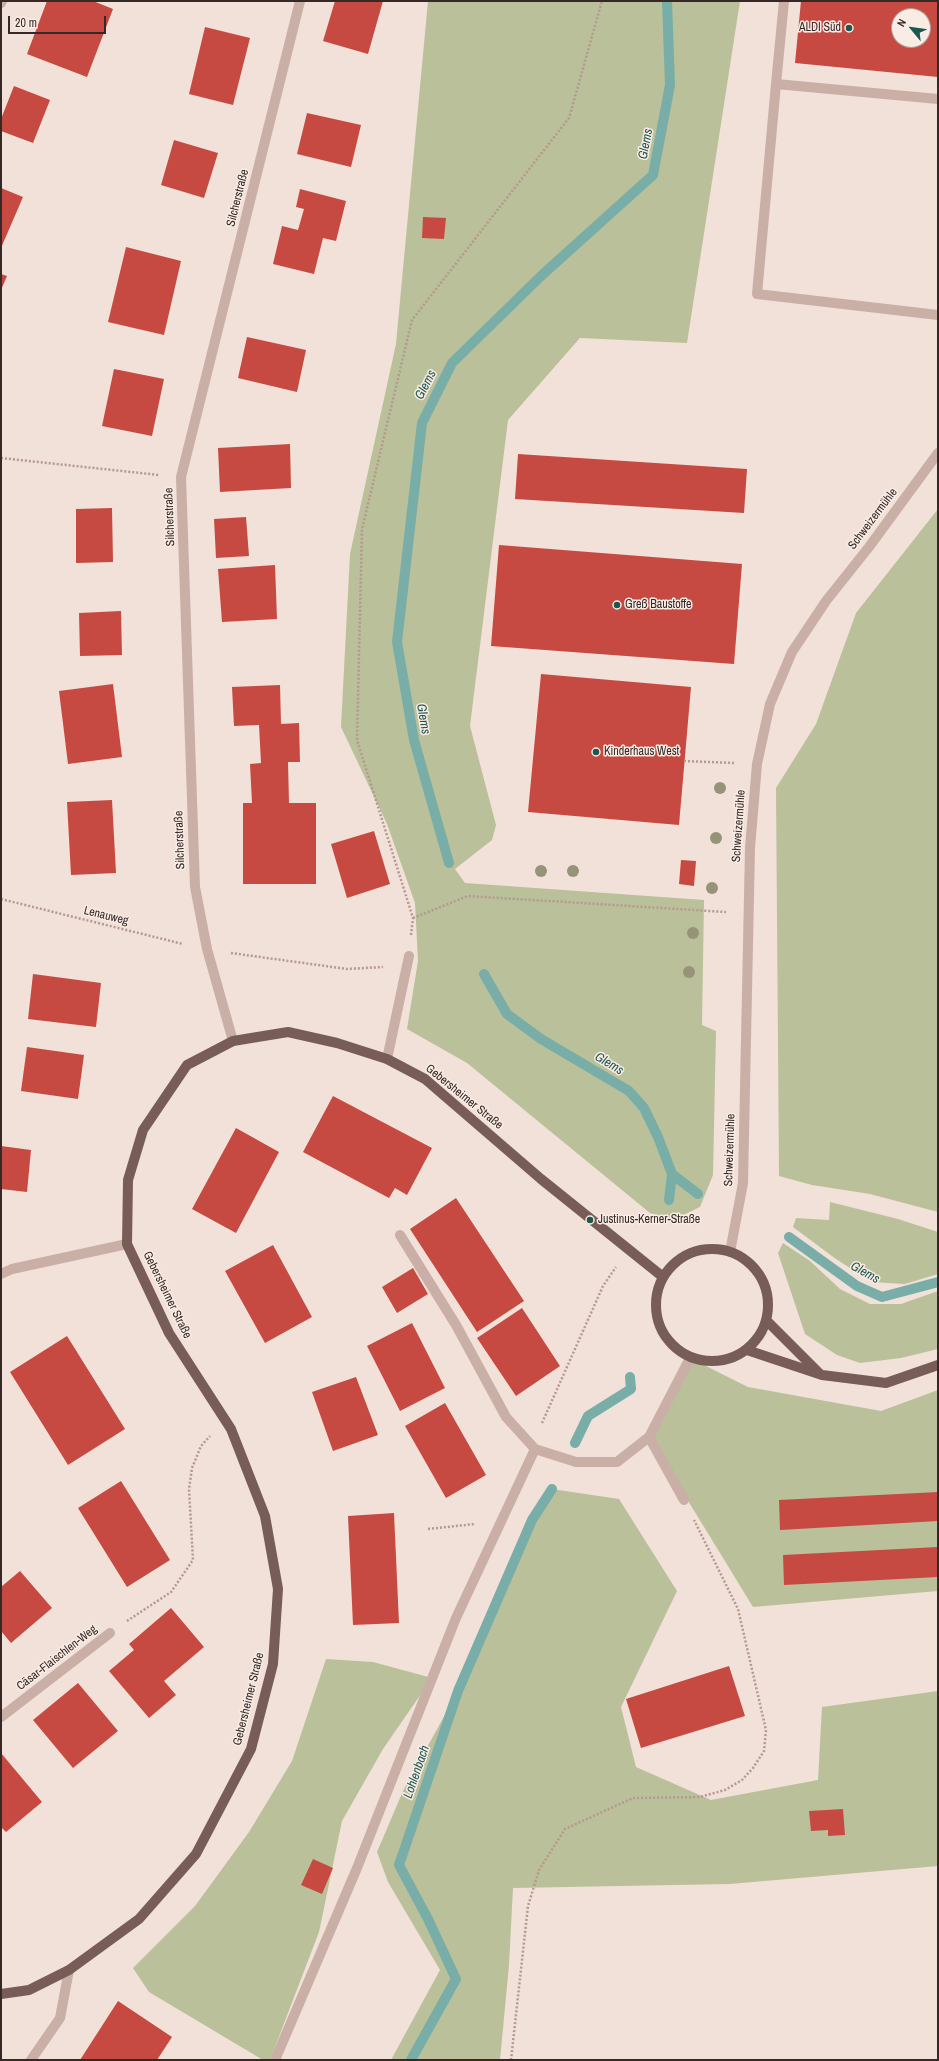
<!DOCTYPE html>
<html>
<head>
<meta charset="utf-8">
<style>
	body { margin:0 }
	#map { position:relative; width:939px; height:2061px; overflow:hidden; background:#f1e1d9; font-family:"Archivo Narrow",sans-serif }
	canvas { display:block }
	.frame { position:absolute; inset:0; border:2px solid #352826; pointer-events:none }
	.north { position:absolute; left:891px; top:8px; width:40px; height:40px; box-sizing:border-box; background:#f9ece5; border:1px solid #ab9e99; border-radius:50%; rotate:299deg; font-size:11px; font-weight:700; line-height:16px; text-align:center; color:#352826 }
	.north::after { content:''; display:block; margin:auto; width:14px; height:18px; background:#1c564f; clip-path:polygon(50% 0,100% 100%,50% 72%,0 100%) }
	.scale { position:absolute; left:8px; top:16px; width:98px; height:18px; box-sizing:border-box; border:2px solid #352826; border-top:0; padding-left:5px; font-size:12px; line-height:14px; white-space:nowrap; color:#352826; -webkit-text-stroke:3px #f9ece5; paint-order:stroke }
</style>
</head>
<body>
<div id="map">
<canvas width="939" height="2061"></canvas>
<div class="frame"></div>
<div class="north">N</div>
<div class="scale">20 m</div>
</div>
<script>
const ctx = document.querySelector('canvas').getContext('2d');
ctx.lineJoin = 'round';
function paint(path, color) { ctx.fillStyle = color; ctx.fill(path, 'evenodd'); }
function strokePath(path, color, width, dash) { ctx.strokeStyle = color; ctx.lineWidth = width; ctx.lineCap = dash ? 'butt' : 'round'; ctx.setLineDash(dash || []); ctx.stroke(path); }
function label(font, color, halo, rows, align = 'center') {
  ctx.font = font + ' "Archivo Narrow",sans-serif'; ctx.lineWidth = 3; ctx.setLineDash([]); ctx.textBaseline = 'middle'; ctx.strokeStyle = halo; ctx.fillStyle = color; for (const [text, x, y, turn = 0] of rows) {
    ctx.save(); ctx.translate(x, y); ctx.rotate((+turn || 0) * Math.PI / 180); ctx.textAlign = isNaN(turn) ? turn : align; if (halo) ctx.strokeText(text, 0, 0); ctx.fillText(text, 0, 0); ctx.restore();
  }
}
const green = new Path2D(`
	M 428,1 L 740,1 L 687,343 L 580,338 L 508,420 L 470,726 L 496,825 L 492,840 L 455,869 L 465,883 L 704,900 L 702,1025 L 716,1031 L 713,1175 L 700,1207 L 673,1220 L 650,1213 L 467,1063 L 407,1029 L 418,961 L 415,903 L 387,824 L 341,727 L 350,554 L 396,344 Z
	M 938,509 L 938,1212 L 870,1194 L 812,1185 L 779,1176 L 776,788 L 816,724 L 856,613 Z
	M 830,1202 L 898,1219 L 938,1232 L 938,1274 L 905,1284 L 872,1282 L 836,1259 L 793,1227 L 796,1218 L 829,1220 Z
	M 783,1243 L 810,1261 L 840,1289 L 870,1304 L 901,1304 L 938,1291 L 938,1349 L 901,1358 L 860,1363 L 837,1355 L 805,1334 L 778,1253 Z
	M 690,1358 L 748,1387 L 881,1411 L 938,1390 L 938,1591 L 753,1607 L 649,1437 Z
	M 552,1489 L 619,1499 L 677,1591 L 621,1707 L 636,1767 L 711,1800 L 818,1780 L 822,1707 L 938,1691 L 938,1866 L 730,1884 L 513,1888 L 509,1965 L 500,2060 L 391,2060 L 440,1970 L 388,1882 L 377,1852 L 403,1791 L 458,1691 L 532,1520 Z
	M 326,1659 L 373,1662 L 432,1678 L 383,1749 L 342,1821 L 319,1932 L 270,2060 L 263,2060 L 149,1992 L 133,1968 L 195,1906 L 249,1832 L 292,1761 Z`);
const stream = new Path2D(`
	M 449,863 L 414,740 L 397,642 L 422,423 L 452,363 L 541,276 L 653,175 L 670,85 L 667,1
	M 484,974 L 507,1014 L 541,1039 L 629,1091 L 644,1108 L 658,1137 L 672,1174 L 698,1194
	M 669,1200 L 672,1174
	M 789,1237 L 857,1286 L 882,1297 L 938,1282
	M 575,1443 L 588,1416 L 631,1389 L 630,1377
	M 411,2060 L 456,1979 L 428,1919 L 399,1865 L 458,1691 L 532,1520 L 552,1489`);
const building = new Path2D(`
	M 47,1 L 93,1 L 113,9 L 87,77 L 27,54 Z
	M 335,1 L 383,1 L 368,54 L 323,41 Z
	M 801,1 L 938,1 L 938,77 L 795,63 ZM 899,16 L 923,16 L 923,40 L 899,40 Z
	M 205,27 L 250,38 L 233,105 L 189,94 Z
	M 14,86 L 50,100 L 33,143 L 1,131 L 1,119 Z
	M 307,113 L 361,125 L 351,167 L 297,154 Z
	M 174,140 L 218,153 L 204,198 L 161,185 Z
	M 1,188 L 23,197 L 1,248 Z
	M 300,189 L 346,201 L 336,241 L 323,238 L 314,274 L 273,264 L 282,226 L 298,230 L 304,209 L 296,207 Z
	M 423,217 L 446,218 L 444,239 L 422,238 Z
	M 126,247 L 181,261 L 164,335 L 108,322 Z
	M 1,274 L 7,276 L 1,290 Z
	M 247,337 L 306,350 L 297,392 L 238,378 Z
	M 114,369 L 164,379 L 152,436 L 102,426 Z
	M 290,444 L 291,488 L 220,492 L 218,448 Z
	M 518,454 L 747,469 L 744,513 L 515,499 Z
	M 112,508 L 113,562 L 76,563 L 76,509 Z
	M 246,517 L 249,556 L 216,558 L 214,519 Z
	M 499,545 L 742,564 L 734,664 L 491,646 Z
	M 275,565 L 277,619 L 222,622 L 218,569 Z
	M 121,611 L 122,655 L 80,656 L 79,613 Z
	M 541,674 L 691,687 L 679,825 L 528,812 Z
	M 113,684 L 122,757 L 68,764 L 59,691 Z
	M 280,685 L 281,724 L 299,723 L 300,762 L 288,762 L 289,803 L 316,803 L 316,884 L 243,884 L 243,803 L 252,803 L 250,764 L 261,763 L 259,725 L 234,726 L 232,687 Z
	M 112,800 L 116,873 L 71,875 L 67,802 Z
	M 374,831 L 390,884 L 347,898 L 331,844 Z
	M 681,860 L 696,861 L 694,886 L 679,884 Z
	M 33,974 L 101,983 L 96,1027 L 28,1019 Z
	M 27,1047 L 84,1055 L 78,1099 L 21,1091 Z
	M 333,1096 L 432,1148 L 407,1195 L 395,1188 L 389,1198 L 303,1152 Z
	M 236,1128 L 279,1152 L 236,1233 L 192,1209 Z
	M 1,1146 L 31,1150 L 27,1192 L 1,1189 Z
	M 456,1198 L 524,1301 L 477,1332 L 410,1229 Z
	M 273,1245 L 312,1317 L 265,1343 L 225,1271 Z
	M 413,1268 L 428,1294 L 397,1313 L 382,1287 Z
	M 522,1308 L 560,1366 L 516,1396 L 477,1338 Z
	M 412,1323 L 445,1388 L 400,1411 L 367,1346 Z
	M 67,1336 L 125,1429 L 68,1465 L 10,1372 Z
	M 356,1377 L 378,1435 L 333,1451 L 312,1392 Z
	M 445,1403 L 486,1475 L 446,1498 L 405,1426 Z
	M 121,1481 L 170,1560 L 127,1587 L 78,1508 Z
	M 938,1492 L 938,1521 L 780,1530 L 779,1500 Z
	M 394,1513 L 399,1623 L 353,1625 L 348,1516 Z
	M 938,1547 L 938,1577 L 784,1585 L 783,1555 Z
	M 20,1571 L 52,1608 L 11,1643 L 1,1631 L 1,1587 Z
	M 171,1608 L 204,1647 L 164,1681 L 176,1695 L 149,1718 L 109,1671 L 134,1650 L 129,1644 Z
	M 729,1666 L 745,1716 L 641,1748 L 626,1699 Z
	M 78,1683 L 118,1731 L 73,1768 L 33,1720 Z
	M 1,1753 L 42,1802 L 6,1832 L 1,1827 Z
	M 843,1809 L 845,1835 L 828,1836 L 828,1830 L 811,1831 L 809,1811 Z
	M 313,1859 L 333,1868 L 322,1894 L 301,1885 Z
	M 118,2001 L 172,2037 L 157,2060 L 80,2060 Z`);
const path = new Path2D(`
	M 1,458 L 159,475
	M 684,761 L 734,763
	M 1,899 L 183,944
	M 413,918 L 468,896 L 726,912
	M 411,935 L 413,918 L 357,740 L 362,529 L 412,320 L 569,118 L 602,1
	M 231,953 L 347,969 L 383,967
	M 542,1423 L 603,1286 L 616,1267
	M 428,1529 L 475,1524
	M 127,1621 L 171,1592 L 193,1560 L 189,1489 L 192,1468 L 201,1446 L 210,1436
	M 511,2060 L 528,1906 L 539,1870 L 565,1829 L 633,1798 L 700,1797 L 725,1790 L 742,1780 L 753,1768 L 764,1751 L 766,1730 L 738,1609 L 694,1520`);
const minor = new Path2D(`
	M 1,3 L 2,1
	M 776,84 L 784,1
	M 938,99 L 776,84 L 757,294 L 938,315
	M 233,1041 L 207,949 L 195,887 L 181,477 L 300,1
	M 387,1059 L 409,956
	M 400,1235 L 456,1325 L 506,1417 L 535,1449 L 576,1462 L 617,1462 L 649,1437 L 690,1358
	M 730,1252 L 743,1183 L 750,848 L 757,764 L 770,704 L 792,652 L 826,601 L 869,547 L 938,453
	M 1,1274 L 12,1269 L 127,1244
	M 649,1437 L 684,1500
	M 1,1717 L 110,1633
	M 31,2060 L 60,2018 L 69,1970
	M 275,2060 L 357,1868 L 456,1618 L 535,1449`);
const major = new Path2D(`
	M656 1305a56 56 0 1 1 112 0a56 56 0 1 1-112 0Z
	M 766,1320 L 820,1374
	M 747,1350 L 822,1375 L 886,1383 L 938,1365
	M 1,1994 L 29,1990 L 69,1970 L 139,1919 L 196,1854 L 251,1749 L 273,1664 L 278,1589 L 265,1516 L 231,1429 L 169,1333 L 127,1244 L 128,1180 L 143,1130 L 187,1065 L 233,1041 L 288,1032 L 337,1043 L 387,1059 L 425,1079 L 541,1179 L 663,1277`);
const trees = [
	[720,788],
	[716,838],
	[541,871],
	[573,871],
	[712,888],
	[693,933],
	[689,972]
];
const markers = [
	[849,28,4,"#1c564f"],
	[617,605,4,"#1c564f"],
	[596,752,4,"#1c564f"],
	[590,1220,4,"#1c564f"]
];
const poiNames = [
	["ALDI Süd",841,28,"right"],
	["Greß Baustoffe",625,605],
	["Kinderhaus West",604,752],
	["Justinus-Kerner-Straße",598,1220]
];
const streetNames = [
	["Silcherstraße",238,198,-76],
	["Silcherstraße",170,517,-92],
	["Schweizermühle",873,519,-53],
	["Schweizermühle",739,826,-86],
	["Silcherstraße",180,840,-92],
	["Lenauweg",106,916,14],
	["Gebersheimer Straße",464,1097,39],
	["Schweizermühle",730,1150,-88],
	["Gebersheimer Straße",167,1295,64],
	["Cäsar-Flaischlen-Weg",57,1658,-38],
	["Gebersheimer Straße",249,1699,-76]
];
const waterNames = [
	["Glems",646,144,-79],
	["Glems",426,385,-63],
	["Glems",423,719,80],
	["Glems",609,1064,31],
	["Glems",865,1273,29],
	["Lohlenbach",417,1772,-71]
];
paint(green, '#bac099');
strokePath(stream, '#78aea7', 10);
paint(building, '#c64a41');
strokePath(path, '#b5988f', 2.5, [2, 2]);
strokePath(minor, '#c9afa5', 10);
strokePath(major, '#775c57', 10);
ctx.fillStyle = '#969379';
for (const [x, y] of trees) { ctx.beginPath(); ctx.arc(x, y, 6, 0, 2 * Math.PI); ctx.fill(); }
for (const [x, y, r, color] of markers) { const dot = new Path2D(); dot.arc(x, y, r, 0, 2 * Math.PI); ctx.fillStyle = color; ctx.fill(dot); strokePath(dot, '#f9ece5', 1.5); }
label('12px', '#352826', '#f9ece5', poiNames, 'left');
label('12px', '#352826', '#f9ece5', streetNames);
label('italic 13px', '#1c564f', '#f9ece5', waterNames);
</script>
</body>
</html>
